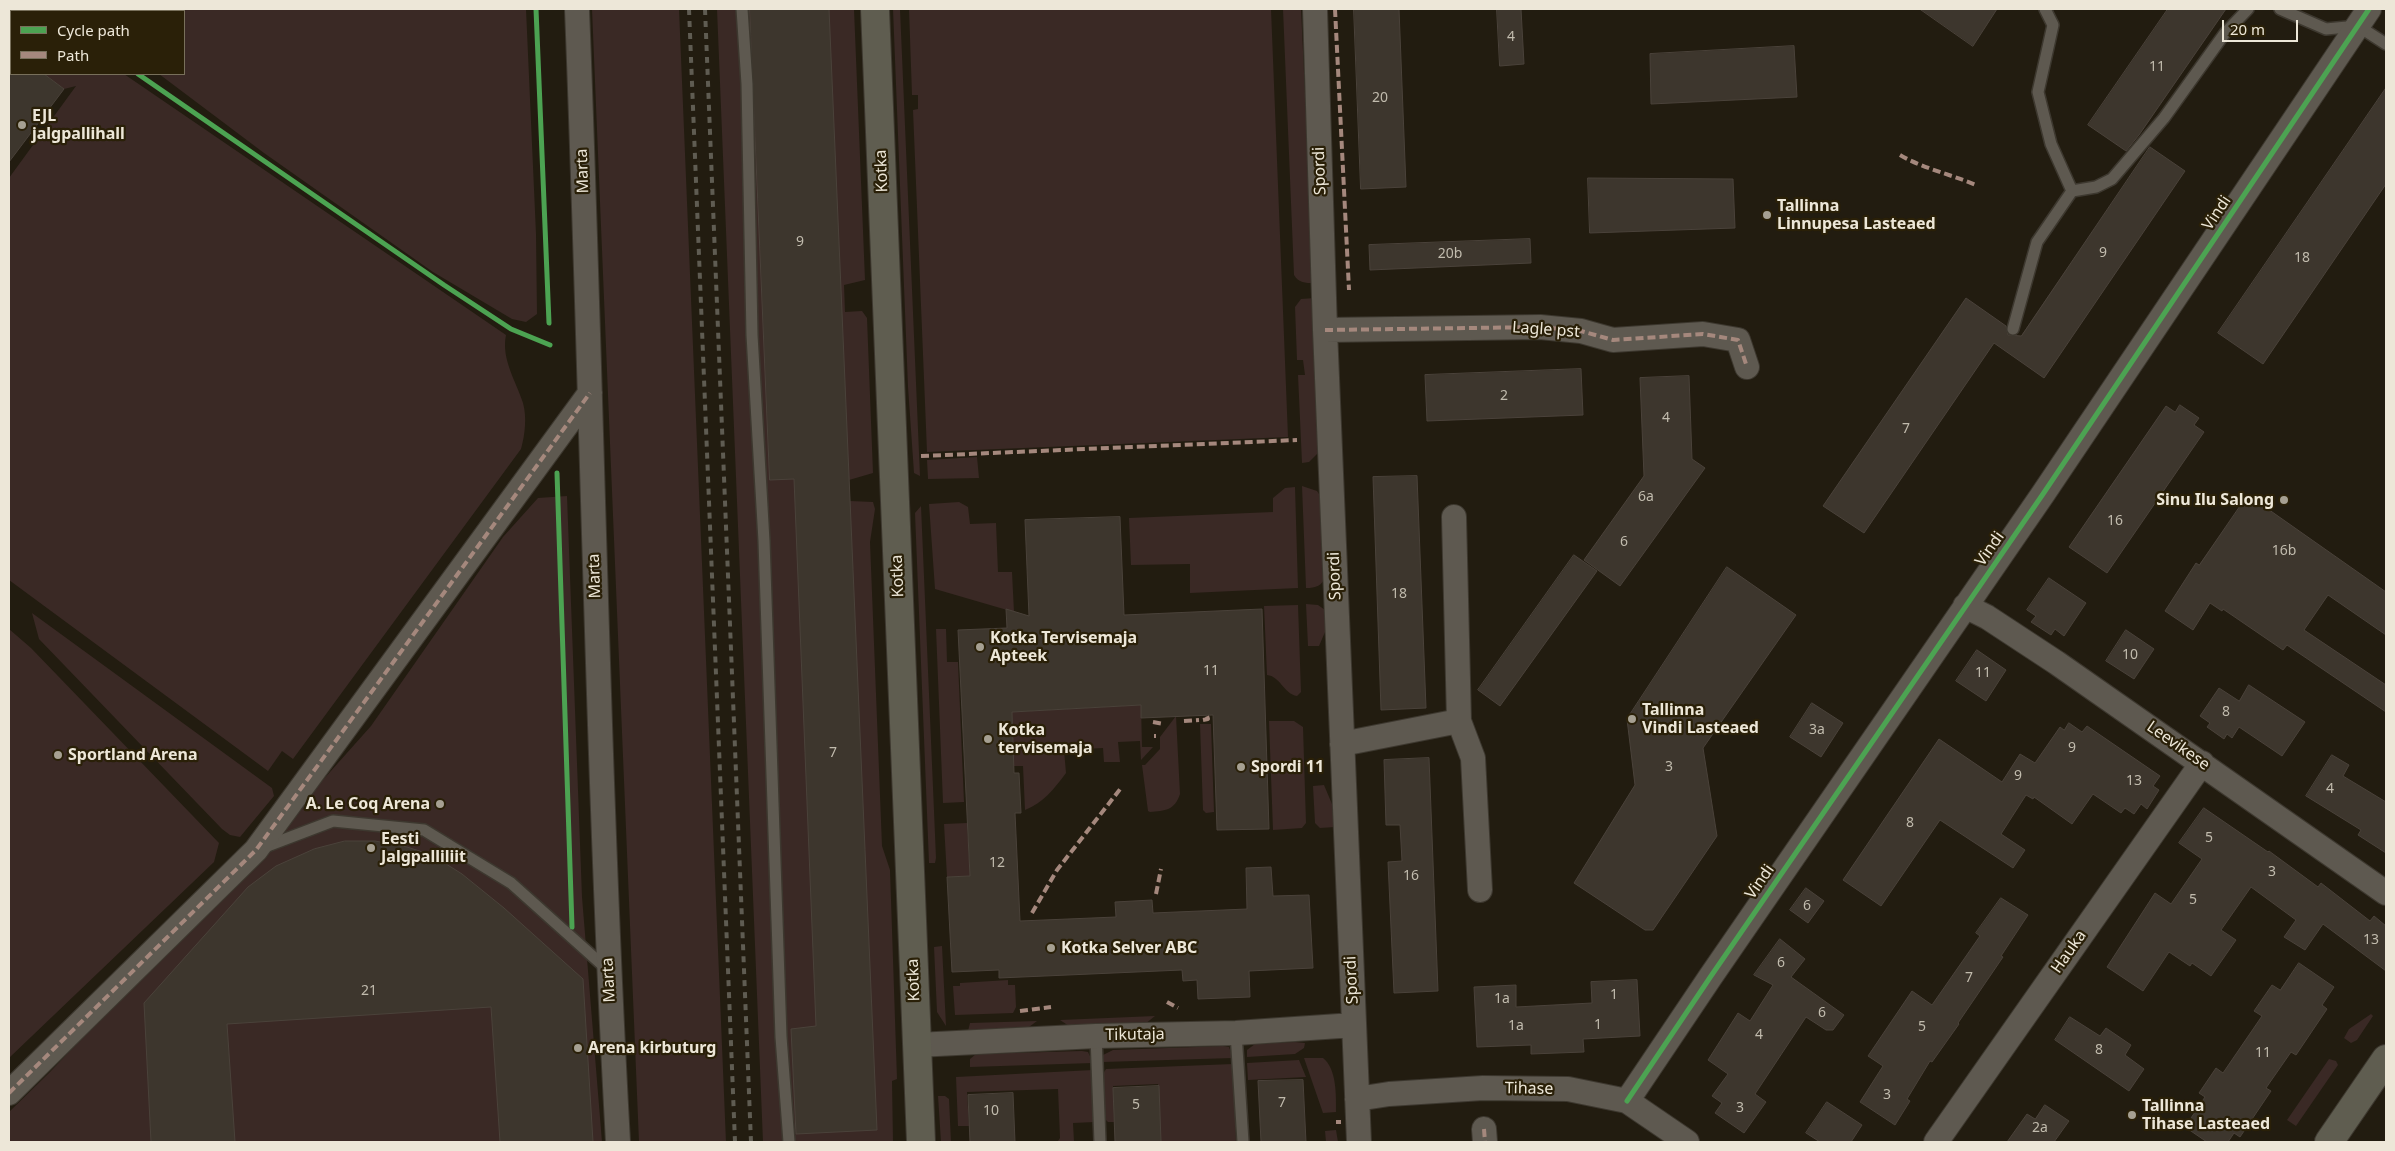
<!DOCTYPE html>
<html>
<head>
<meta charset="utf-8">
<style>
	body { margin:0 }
	#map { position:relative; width:2395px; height:1151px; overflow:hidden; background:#221c10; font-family:"Noto Sans",sans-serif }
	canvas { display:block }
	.frame { position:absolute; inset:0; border:10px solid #ede7d8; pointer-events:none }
	.legend { position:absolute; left:10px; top:10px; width:175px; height:65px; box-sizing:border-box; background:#2a2008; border:1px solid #78705b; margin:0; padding:6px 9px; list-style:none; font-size:15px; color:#ede7d8 }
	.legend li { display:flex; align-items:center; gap:10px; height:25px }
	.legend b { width:25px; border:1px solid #78705b }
	.scale { position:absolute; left:2222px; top:20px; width:76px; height:22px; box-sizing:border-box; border:2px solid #ede7d8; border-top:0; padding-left:6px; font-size:15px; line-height:18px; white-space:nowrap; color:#ede7d8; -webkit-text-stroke:4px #2a2008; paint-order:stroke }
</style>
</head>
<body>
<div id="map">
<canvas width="2395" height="1151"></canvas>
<div class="frame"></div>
<ul class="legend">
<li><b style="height:6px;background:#4ca352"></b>Cycle path</li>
<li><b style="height:6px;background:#a5887d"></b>Path</li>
</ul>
<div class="scale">20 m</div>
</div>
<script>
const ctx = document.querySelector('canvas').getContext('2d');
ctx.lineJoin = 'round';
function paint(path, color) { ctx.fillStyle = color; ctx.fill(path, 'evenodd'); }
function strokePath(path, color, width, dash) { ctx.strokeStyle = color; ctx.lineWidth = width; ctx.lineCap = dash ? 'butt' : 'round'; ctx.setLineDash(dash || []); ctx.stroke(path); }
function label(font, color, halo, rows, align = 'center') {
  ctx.font = font + ' "Noto Sans",sans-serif'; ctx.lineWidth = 4.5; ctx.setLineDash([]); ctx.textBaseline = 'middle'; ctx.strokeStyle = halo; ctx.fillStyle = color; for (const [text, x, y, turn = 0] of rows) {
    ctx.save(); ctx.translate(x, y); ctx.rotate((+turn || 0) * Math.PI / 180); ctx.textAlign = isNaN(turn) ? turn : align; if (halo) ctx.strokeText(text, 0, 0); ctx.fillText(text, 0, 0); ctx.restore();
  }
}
const green = new Path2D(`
	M 9,9 L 31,9 L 34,11 L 11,11 L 11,49 L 9,48 Z
	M 72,9 L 526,9 L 536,234 L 537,314 L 526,322 L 512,319 L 433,272 L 264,153 L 159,74 L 184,74 L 184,11 L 75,11 Z
	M 592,9 L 679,9 L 726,1142 L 639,1142 Z
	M 717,9 L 854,9 L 865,280 L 844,285 L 845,312 L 862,311 L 867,318 L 873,473 L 849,480 L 850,501 L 873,502 L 875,509 L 870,542 L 882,846 L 890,870 L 897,1079 L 892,1081 L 893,1142 L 763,1142 Z
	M 893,9 L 900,9 L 920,476 L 914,473 L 908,387 Z
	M 909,9 L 1271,9 L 1288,437 L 927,452 L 913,110 L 918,109 L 918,95 L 912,95 Z
	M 1283,9 L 1301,9 L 1314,283 C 1305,283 1299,283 1294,275 Z
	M 44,74 L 124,74 L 506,335 C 501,359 516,381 523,403 C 527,417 525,435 521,449 L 293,759 L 282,751 L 268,771 L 9,580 L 9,178 L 76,86 L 64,89 Z
	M 1315,298 L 1319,452 L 1309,462 L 1302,463 L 1298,375 L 1305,375 L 1303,360 L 1297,360 L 1295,307 L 1301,299 Z
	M 977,457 L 979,478 L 928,479 L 927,460 Z
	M 1302,486 L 1317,491 L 1321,497 L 1326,576 C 1322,586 1316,588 1306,588 Z
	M 1295,487 L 1298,588 L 1190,593 L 1190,564 L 1131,565 L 1129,518 L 1273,512 L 1273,498 L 1285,488 Z
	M 567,496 L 582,897 L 602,1142 L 9,1142 L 9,1112 L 50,1072 L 272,837 L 371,726 L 503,537 L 538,498 Z
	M 959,502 L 968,507 L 970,524 L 996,523 L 998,572 L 1012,572 L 1014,612 L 935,589 L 929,504 Z
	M 921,506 L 936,858 L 935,863 L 929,863 L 915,513 Z
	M 1306,604 L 1318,605 L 1325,610 L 1328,625 L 1319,646 L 1308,646 Z
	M 1298,605 L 1301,692 L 1297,696 C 1284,694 1280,676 1267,675 L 1264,606 Z
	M 32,613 L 272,788 L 274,796 L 240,837 L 230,835 L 222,829 L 39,639 Z
	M 9,629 L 31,648 L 219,843 L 214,862 L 9,1058 Z
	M 936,629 L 946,629 L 947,662 L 958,662 L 964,802 L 943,803 Z
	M 1141,705 L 1142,747 L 1153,747 L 1141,760 L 1140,741 L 1118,742 L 1120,762 L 1104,762 L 1103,748 L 1064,750 L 1066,773 C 1054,789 1043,803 1025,810 L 1023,766 L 1014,766 L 1012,712 Z
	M 1176,716 L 1180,794 C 1175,810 1165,811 1150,812 L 1148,811 L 1142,765 L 1145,765 L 1160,749 L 1160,737 Z
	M 1269,721 L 1294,721 L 1303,727 L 1306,823 L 1302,828 L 1273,830 Z
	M 1200,724 L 1211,724 L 1214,812 L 1206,813 L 1203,810 Z
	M 1324,785 L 1332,804 L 1335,827 L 1320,828 L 1315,823 L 1313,786 Z
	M 967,823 L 970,876 L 947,877 L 944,824 Z
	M 942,946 L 946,1026 L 937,1012 L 934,947 Z
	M 1008,980 L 1008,985 L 1015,985 L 1016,1007 L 1013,1013 L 955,1015 L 953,986 L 960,986 L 960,983 Z
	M 2371,1014 L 2373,1016 L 2357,1040 L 2351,1043 L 2344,1038 L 2349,1029 Z
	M 1155,1016 L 1145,1024 L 1069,1026 L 1060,1020 Z
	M 1037,1021 L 1029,1027 L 1022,1029 L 968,1031 L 970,1023 Z
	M 1295,1042 L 1305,1043 L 1304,1048 L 1295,1054 L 1247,1057 L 1247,1050 L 1255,1044 Z
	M 1223,1046 L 1229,1047 L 1233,1058 L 1103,1062 L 1103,1055 L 1113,1050 Z
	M 1082,1051 L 1088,1052 L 1093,1063 L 970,1067 L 970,1059 L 976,1054 Z
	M 1304,1058 L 1323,1058 C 1337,1069 1336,1096 1336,1112 L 1323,1113 Z
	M 2329,1059 L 2336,1061 L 2338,1065 L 2296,1126 L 2287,1120 Z
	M 1299,1060 L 1306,1077 L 1248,1080 L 1247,1063 Z
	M 1233,1064 L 1236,1142 L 1161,1142 L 1158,1084 L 1113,1086 L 1114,1122 L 1108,1122 L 1105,1119 L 1103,1074 L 1106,1069 Z
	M 1093,1070 L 1095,1122 L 1073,1123 L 1074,1142 L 1040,1142 L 1058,1141 L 1060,1138 L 1058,1089 L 967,1092 L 969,1126 L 958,1126 L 956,1077 Z
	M 938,1096 L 945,1096 L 949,1099 L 951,1142 L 941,1142 Z
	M 1336,1130 L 1338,1142 L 1326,1142 L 1325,1131 Z`);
const building = new Path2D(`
	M 750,9 L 829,9 L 877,1130 L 796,1134 L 791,1029 L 816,1026 L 794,479 L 770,480 Z
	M 1354,9 L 1399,9 L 1406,187 L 1361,189 Z
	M 1497,9 L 1521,9 L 1524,64 L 1500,66 Z
	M 1920,9 L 1997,9 L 1973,46 Z
	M 2168,9 L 2226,9 L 2139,135 L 2126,151 L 2088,125 Z
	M 1794,46 L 1797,97 L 1651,104 L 1650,54 Z
	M 9,74 L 44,74 L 64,89 L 9,162 Z
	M 2386,88 L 2386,184 L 2263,364 L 2218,333 Z
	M 2150,147 L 2185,171 L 2044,378 L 1994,343 L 1864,533 L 1823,506 L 1966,298 L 2006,326 L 2008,335 L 2021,336 Z
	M 1588,178 L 1733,179 L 1735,228 L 1590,233 Z
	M 1530,239 L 1531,263 L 1370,270 L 1369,245 Z
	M 1581,369 L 1583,415 L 1427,421 L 1425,375 Z
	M 1689,376 L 1692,459 L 1705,468 L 1620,586 L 1584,560 L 1644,476 L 1640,378 Z
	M 2180,405 L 2199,418 L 2194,425 L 2204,432 L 2107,573 L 2069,547 L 2166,406 L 2175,412 Z
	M 1417,476 L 1426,708 L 1381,710 L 1373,477 Z
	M 2248,495 L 2386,592 L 2386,635 L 2328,595 L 2304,630 L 2386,685 L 2386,712 L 2287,645 L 2283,650 L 2223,609 L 2222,611 L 2210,603 L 2193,630 L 2165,611 L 2196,563 L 2199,565 Z
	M 1120,517 L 1124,615 L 1262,609 L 1269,829 L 1217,830 L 1213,715 L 1141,718 L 1141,705 L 1012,712 L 1014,773 L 1019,773 L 1021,813 L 1015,813 L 1020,921 L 1116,917 L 1115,902 L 1152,900 L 1153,913 L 1247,909 L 1246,868 L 1271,867 L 1273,896 L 1309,895 L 1313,968 L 1249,971 L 1250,997 L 1198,999 L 1197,980 L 1183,981 L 1182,970 L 999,978 L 999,970 L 952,972 L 947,877 L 970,876 L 958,630 L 1007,628 L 1006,609 L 1029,616 L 1025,520 Z
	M 1574,555 L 1597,571 L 1500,706 L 1478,690 Z
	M 1727,567 L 1796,615 L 1703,748 L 1717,836 L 1653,930 L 1645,930 L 1574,883 L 1635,785 L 1627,719 Z
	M 2049,578 L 2086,603 L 2064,636 L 2055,629 L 2051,635 L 2031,622 L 2036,616 L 2027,610 Z
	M 2126,630 L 2154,649 L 2134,679 L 2106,661 Z
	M 1977,650 L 2006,670 L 1986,701 L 1956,681 Z
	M 2249,685 L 2305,722 L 2282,756 L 2239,727 L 2232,738 L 2227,734 L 2224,739 L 2207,727 L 2210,723 L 2200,716 L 2219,688 L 2239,701 Z
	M 1812,703 L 1843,723 L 1821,757 L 1790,737 Z
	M 2069,723 L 2082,732 L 2087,726 L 2160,776 L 2153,786 L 2159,790 L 2147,809 L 2141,804 L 2134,814 L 2125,808 L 2121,813 L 2093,794 L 2072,824 L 2034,797 L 2033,799 L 2026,795 L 2001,834 L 2025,850 L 2013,868 L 1940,820 L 1881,906 L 1843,880 L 1939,739 L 2002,782 L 2020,754 L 2035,763 L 2060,727 L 2064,730 Z
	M 2332,755 L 2349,765 L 2343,776 L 2386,802 L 2386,853 L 2358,835 L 2361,830 L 2306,796 Z
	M 1429,758 L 1438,991 L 1394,993 L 1388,862 L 1402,861 L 1400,825 L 1386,825 L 1384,760 Z
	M 2204,808 L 2268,852 L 2269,851 L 2318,887 L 2321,883 L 2370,921 L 2374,916 L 2386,926 L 2386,971 L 2323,924 L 2305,950 L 2284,937 L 2296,920 L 2251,887 L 2221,930 L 2236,940 L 2211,976 L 2192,963 L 2190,966 L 2169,952 L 2143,991 L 2107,967 L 2155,893 L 2171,904 L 2202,859 L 2179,843 Z
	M 345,841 L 375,841 L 407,847 L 432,855 L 462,874 L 504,908 L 583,979 L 593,1142 L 500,1142 L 491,1007 L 227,1024 L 235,1142 L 151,1142 L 144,1003 L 248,887 L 276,866 L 314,849 Z
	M 1806,888 L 1824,901 L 1808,923 L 1790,910 Z
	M 2001,898 L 2028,915 L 2001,956 L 2003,957 L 1958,1023 L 1959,1024 L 1932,1062 L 1930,1061 L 1907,1099 L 1910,1101 L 1895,1125 L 1860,1102 L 1883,1066 L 1868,1056 L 1912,991 L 1932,1005 L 1980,936 L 1976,933 Z
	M 1780,939 L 1805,959 L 1791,977 L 1844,1015 L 1833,1030 L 1826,1030 L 1806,1017 L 1755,1094 L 1766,1102 L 1744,1133 L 1715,1113 L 1722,1103 L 1712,1096 L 1728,1074 L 1708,1060 L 1738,1013 L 1750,1021 L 1773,985 L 1754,975 Z
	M 2299,963 L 2334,987 L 2322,1005 L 2327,1009 L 2296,1055 L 2291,1052 L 2266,1088 L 2271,1091 L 2240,1137 L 2234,1133 L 2228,1142 L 2207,1142 L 2185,1127 L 2205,1097 L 2199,1093 L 2216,1068 L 2223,1073 L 2262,1016 L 2254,1011 L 2272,985 L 2280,990 Z
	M 1637,980 L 1640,1036 L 1583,1039 L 1584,1052 L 1531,1054 L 1531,1045 L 1477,1047 L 1474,987 L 1516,985 L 1516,1007 L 1592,1003 L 1591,982 Z
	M 2070,1017 L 2100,1036 L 2106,1028 L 2131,1045 L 2125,1055 L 2144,1069 L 2129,1091 L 2055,1040 Z
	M 1303,1080 L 1306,1142 L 1261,1142 L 1258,1081 Z
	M 1159,1086 L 1161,1142 L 1115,1142 L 1113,1088 Z
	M 1013,1093 L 1015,1142 L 970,1142 L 968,1095 Z
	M 1827,1102 L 1862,1125 L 1851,1142 L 1820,1142 L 1806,1133 Z
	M 2045,1105 L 2069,1121 L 2054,1142 L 2007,1142 L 2027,1114 L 2035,1119 Z`);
const lane = new Path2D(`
	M 742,9 L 747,84 L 752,335 L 764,541 L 781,1037 L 789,1142
	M 2280,9 L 2326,29 L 2358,26 L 2386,44
	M 2072,191 L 2096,187 L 2112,179 L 2164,118 L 2225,33 L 2248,9
	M 2013,329 L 2037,242 L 2072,191 L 2051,144 L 2038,92 L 2053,25 L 2045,9
	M 262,848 L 333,821 L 424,830 L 511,883 L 608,970
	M 1236,1033 L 1243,1142
	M 1096,1036 L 1100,1142`);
const street = new Path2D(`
	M 577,9 C 592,387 597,765 618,1142
	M 1315,9 L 1325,330 L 1359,1142
	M 1325,330 L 1540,327 L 1581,331 L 1613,340 L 1703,334 L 1738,340 L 1747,367
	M 1454,517 L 1459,721
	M 1965,606 L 1987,617 L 2057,663 L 2386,893
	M 1342,744 L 1459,721 L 1473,758 L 1480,890
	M 917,1045 L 1096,1036 L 1236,1033 L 1354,1025
	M 9,1093 L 256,850 L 590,393
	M 1357,1099 L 1389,1094 L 1483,1088 L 1568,1089 L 1627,1101 L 1687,1142
	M 1627,1101 L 1711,976 L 2043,494 L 2369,9
	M 1484,1129 L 1485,1142
	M 1936,1142 L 2202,763`);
const secondary = new Path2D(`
	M 875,9 L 921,1142
	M 2329,1142 L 2386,1059`);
const rail = new Path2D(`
	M 689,9 L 735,1142
	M 705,9 L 751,1142`);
const quiet = new Path2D(`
	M 44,9 L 48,11
	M 1335,9 L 1349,290
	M 1900,155 C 1924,169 1950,174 1976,185
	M 1325,330 L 1540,327 L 1581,331 L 1613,340 L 1703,334 L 1738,340 L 1747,367
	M 921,456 L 1297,440
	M 1203,720 L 1208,719 L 1207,716
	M 1184,721 L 1199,720
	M 1153,722 L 1164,724
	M 1154,736 L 1156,736
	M 1156,894 L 1161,869
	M 1032,913 L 1057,870 L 1121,788
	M 1167,1002 L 1178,1008
	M 1020,1011 L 1051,1007
	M 9,1093 L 256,850 L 590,393
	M 1336,1122 L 1341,1122
	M 1484,1129 L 1485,1142`);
const cycleway = new Path2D(`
	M 536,9 L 549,323
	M 138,74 L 444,285 L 511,329 L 550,345
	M 557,473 L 572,927
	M 1627,1101 L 1711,976 L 2043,494 L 2369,9`);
const markers = [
	[22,125,5,"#a6a092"],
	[1767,215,5,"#a6a092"],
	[2284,500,5,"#a6a092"],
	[980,647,5,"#a6a092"],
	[1632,719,5,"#a6a092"],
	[988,739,5,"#a6a092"],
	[58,755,5,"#a6a092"],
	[1241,767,5,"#a6a092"],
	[440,804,5,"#a6a092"],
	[371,848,5,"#a6a092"],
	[1051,948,5,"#a6a092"],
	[578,1048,5,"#a6a092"],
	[2132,1115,5,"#a6a092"]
];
const numberNames = [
	["4",1511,37],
	["11",2157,67],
	["20",1380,98],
	["9",800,242],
	["9",2103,253],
	["20b",1450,254],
	["18",2302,258],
	["2",1504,396],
	["4",1666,418],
	["7",1906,429],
	["6a",1646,497],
	["16",2115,521],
	["6",1624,542],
	["16b",2284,551],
	["18",1399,594],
	["10",2130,655],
	["11",1211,671],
	["11",1983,673],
	["8",2226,712],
	["3a",1817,730],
	["9",2072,748],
	["7",833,753],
	["3",1669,767],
	["9",2018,776],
	["13",2134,781],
	["4",2330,789],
	["8",1910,823],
	["5",2209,838],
	["12",997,863],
	["3",2272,872],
	["16",1411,876],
	["5",2193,900],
	["6",1807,906],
	["13",2371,940],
	["6",1781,963],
	["7",1969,978],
	["21",369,991],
	["1",1614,995],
	["1a",1502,999],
	["6",1822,1013],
	["1",1598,1025],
	["1a",1516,1026],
	["5",1922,1027],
	["4",1759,1035],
	["8",2099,1050],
	["11",2263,1053],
	["3",1887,1095],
	["7",1282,1103],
	["5",1136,1105],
	["3",1740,1108],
	["10",991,1111],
	["2a",2040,1128]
];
const poiNames = [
	["EJL",32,116],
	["jalgpallihall",32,134],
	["Tallinna",1777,206],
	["Linnupesa Lasteaed",1777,224],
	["Sinu Ilu Salong",2274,500,"right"],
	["Kotka Tervisemaja",990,638],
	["Apteek",990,656],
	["Tallinna",1642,710],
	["Vindi Lasteaed",1642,728],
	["Kotka",998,730],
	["tervisemaja",998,748],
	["Sportland Arena",68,755],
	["Spordi 11",1251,767],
	["A. Le Coq Arena",430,804,"right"],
	["Eesti",381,839],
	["Jalgpalliliit",381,857],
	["Kotka Selver ABC",1061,948],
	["Arena kirbuturg",588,1048],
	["Tallinna",2142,1106],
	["Tihase Lasteaed",2142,1124]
];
const streetNames = [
	["Marta",583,171,-92],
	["Kotka",882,171,-92],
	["Spordi",1320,171,-92],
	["Vindi",2217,213,-56],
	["Lagle pst",1546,330,4],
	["Vindi",1990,549,-55],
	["Marta",595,576,-92],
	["Kotka",898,576,-92],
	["Spordi",1335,576,-92],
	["Leevikese",2178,746,35],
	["Vindi",1760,882,-55],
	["Hauka",2069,952,-55],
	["Marta",609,980,-93],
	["Kotka",914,980,-92],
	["Spordi",1352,980,-93],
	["Tikutaja",1135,1035,-1],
	["Tihase",1529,1089,1]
];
paint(green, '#3a2925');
paint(building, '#3d362d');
strokePath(building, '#4a423a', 1);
strokePath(lane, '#3d382f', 14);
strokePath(street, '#3d382f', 26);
strokePath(secondary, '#3d382f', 30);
strokePath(lane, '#5e5950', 11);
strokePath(street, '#5e5950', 24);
strokePath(secondary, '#5f5d50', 28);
strokePath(rail, '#5f5c52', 4, [6, 6]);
strokePath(quiet, '#a5887d', 4, [8, 4]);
strokePath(cycleway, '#4ca352', 5);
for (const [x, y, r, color] of markers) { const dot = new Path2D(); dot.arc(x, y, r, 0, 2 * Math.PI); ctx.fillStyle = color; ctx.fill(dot); strokePath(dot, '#2a2008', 2); }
label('14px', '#c1bbad', null, numberNames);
label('bold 16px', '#ede7d8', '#2a2008', poiNames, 'left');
label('16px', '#ede7d8', '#2a2008', streetNames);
</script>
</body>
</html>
